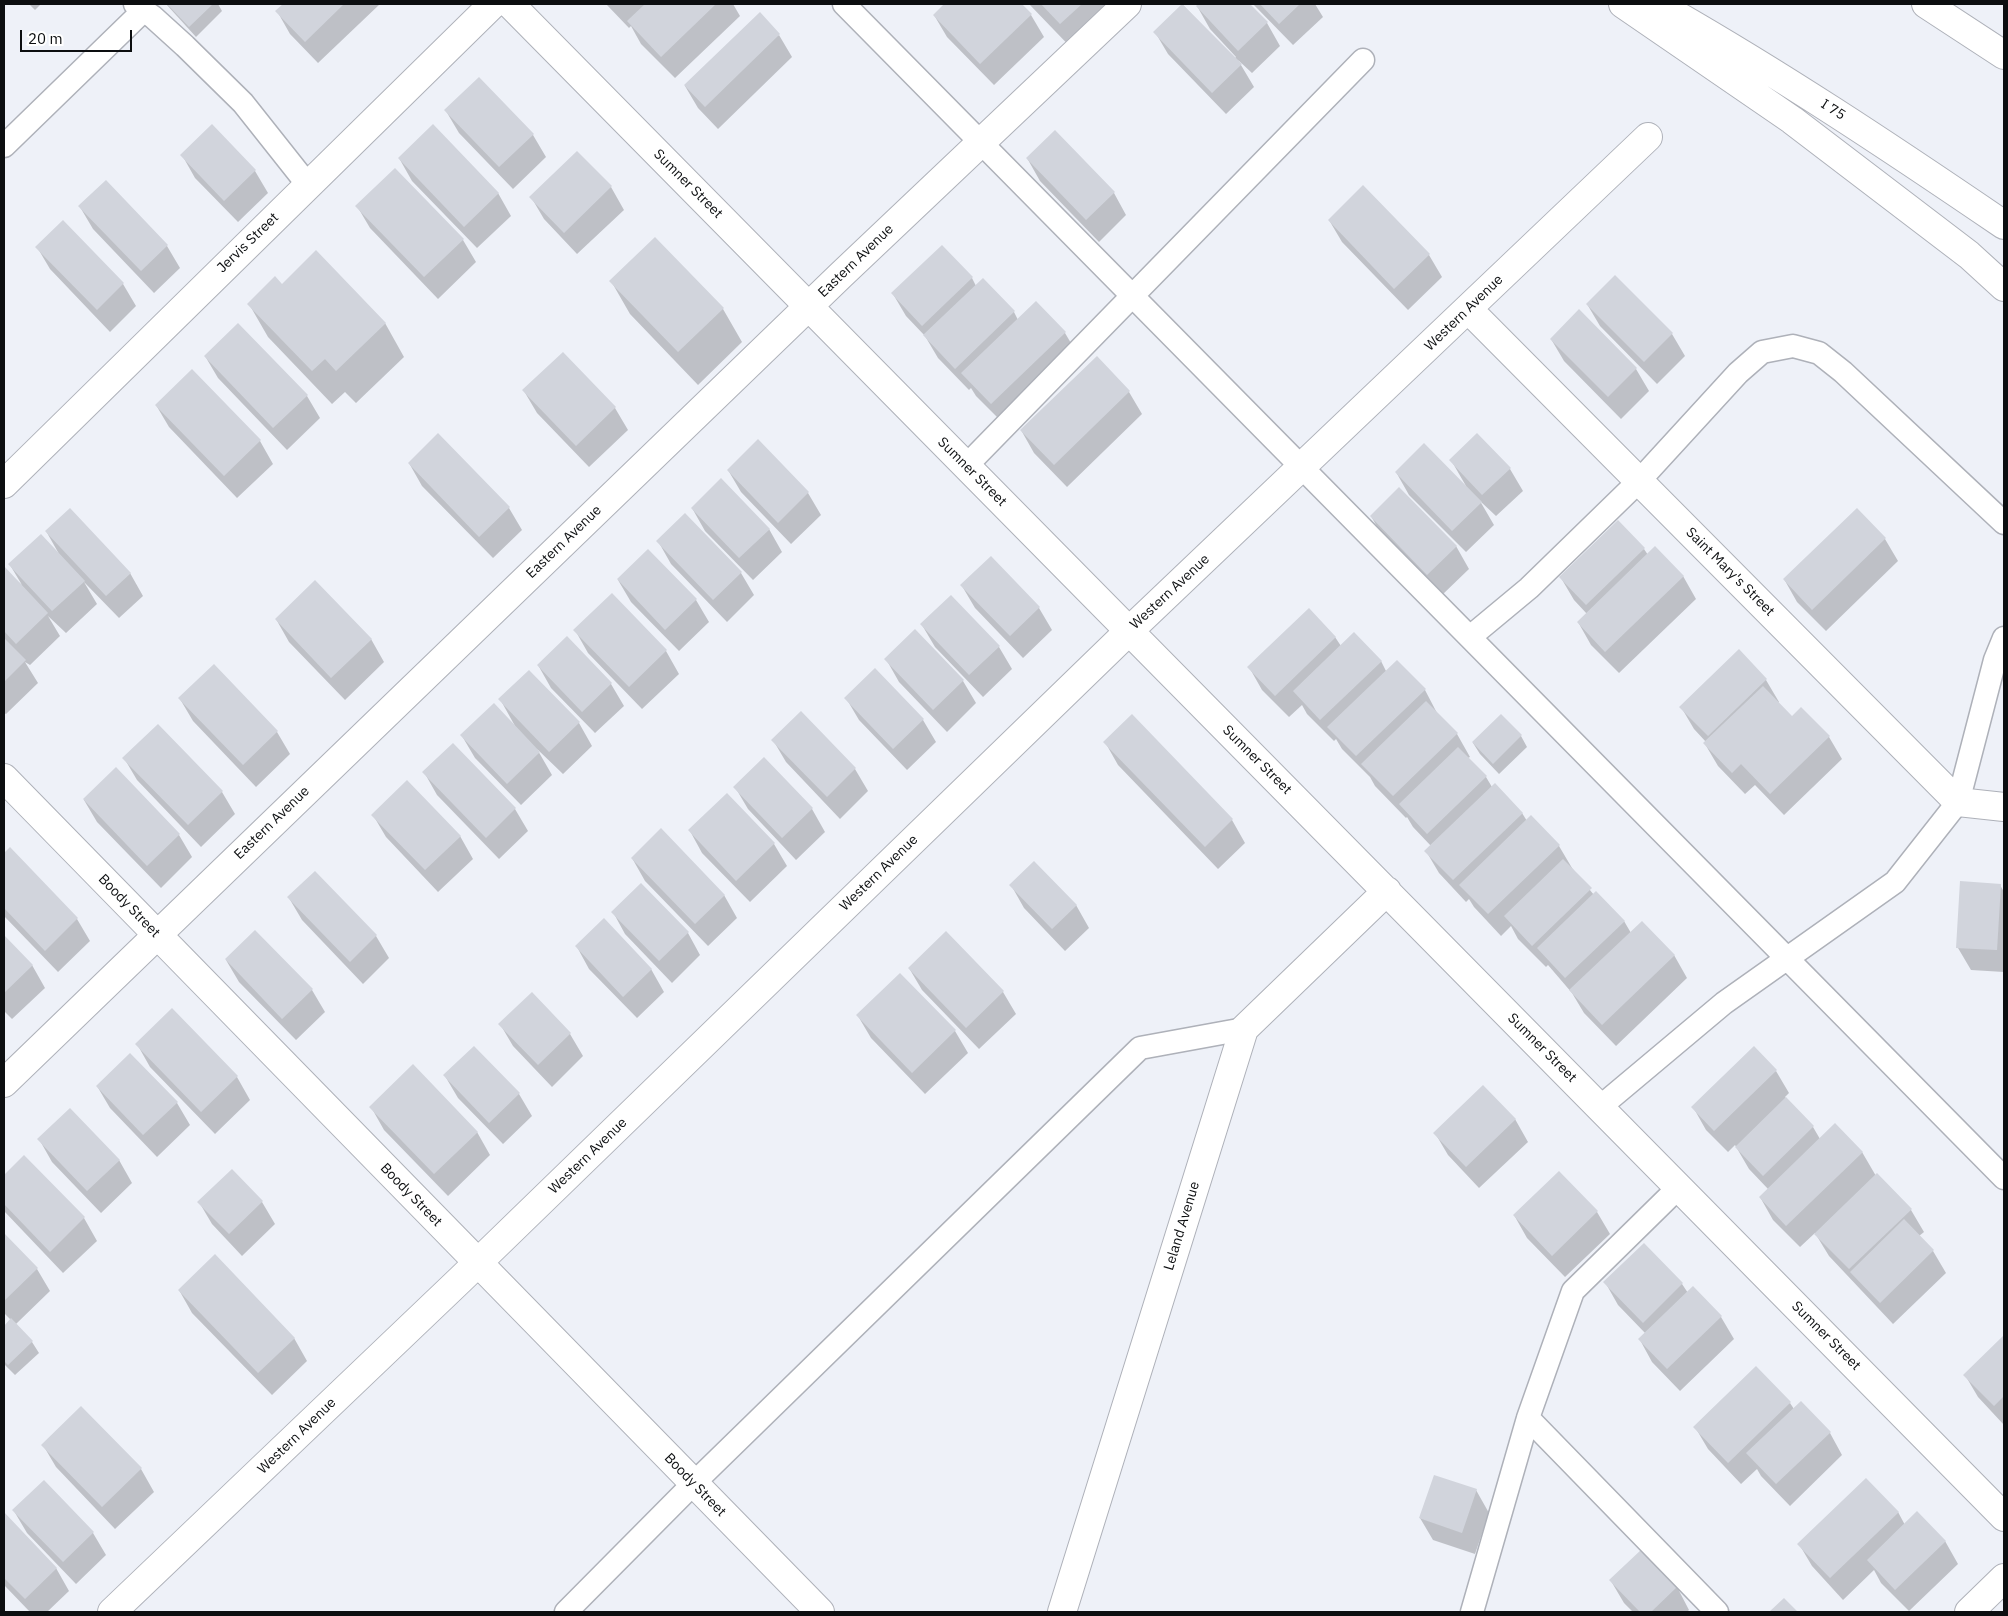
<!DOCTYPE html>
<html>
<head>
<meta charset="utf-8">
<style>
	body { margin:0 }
	#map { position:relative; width:2008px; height:1616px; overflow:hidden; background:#eef1f8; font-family:"IBM Plex Sans",sans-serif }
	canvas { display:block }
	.frame { position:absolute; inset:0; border:5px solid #0c0e10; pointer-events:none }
	.scale { position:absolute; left:20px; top:30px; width:112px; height:22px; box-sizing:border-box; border:2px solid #0c0e10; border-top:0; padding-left:6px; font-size:15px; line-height:18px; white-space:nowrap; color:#0c0e10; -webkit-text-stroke:4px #fff; paint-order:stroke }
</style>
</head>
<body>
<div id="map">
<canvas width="2008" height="1616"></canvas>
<div class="frame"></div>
<div class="scale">20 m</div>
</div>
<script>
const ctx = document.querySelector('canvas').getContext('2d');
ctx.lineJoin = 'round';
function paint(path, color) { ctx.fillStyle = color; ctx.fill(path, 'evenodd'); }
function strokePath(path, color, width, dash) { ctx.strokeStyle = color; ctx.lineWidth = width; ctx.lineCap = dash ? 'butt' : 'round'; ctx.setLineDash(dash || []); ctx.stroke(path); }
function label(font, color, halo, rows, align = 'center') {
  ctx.font = font + ' "IBM Plex Sans",sans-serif'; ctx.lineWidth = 4; ctx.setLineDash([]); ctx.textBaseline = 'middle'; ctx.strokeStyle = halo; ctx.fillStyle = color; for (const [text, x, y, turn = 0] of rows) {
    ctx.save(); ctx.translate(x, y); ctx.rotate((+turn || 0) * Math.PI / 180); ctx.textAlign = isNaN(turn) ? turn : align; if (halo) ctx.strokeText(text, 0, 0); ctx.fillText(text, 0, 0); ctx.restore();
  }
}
const shadow = new Path2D(`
	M 29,4 L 41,4 L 35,10 Z
	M 166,4 L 218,4 L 222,11 L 196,37 Z
	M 285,4 L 380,4 L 318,63 L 290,34 L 277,11 Z
	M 606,4 L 733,4 L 740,16 L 675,78 L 641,44 L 631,26 L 629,28 Z
	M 946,4 L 1020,4 L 1031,15 L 1044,37 L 994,85 L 947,37 L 934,15 Z
	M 1029,4 L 1135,4 L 1080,57 Z
	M 1200,4 L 1249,4 L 1267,23 L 1280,46 L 1252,73 L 1238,60 L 1254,87 L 1226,114 L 1168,54 L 1155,32 L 1183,5 L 1235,58 L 1236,57 L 1210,29 L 1197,6 Z
	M 1253,4 L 1315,4 L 1323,17 L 1293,45 Z
	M 779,35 L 792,57 L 718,129 L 698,108 L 685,86 Z
	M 446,111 L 533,135 L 546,157 L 513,189 L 459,133 Z
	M 182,155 L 255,171 L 268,193 L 238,222 L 195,178 Z
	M 399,158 L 498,193 L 511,216 L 477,248 L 412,181 Z
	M 1027,158 L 1114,193 L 1126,215 L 1099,242 L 1040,181 Z
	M 611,187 L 624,210 L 577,254 L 544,219 L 531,197 Z
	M 357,206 L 463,240 L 476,262 L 438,299 L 370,228 Z
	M 80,207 L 167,246 L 180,268 L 154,293 L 93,229 Z
	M 1329,220 L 1429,255 L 1442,277 L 1408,310 L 1342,242 Z
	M 63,221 L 123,284 L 136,306 L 110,332 L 50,269 L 37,247 Z
	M 972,278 L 976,286 L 1014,312 L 1018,320 L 1065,333 L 1078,355 L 1005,425 L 976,396 L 971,388 L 969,390 L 938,358 L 925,336 L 906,316 L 893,294 Z
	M 611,281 L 723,309 L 742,342 L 698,385 L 630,314 Z
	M 282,285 L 385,323 L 404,357 L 356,403 L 345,392 L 332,404 L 268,337 L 249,304 Z
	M 1587,304 L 1672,334 L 1685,356 L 1657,384 L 1600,326 Z
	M 1551,339 L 1636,369 L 1649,391 L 1621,419 L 1564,361 Z
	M 205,356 L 307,396 L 320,418 L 287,450 L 218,378 Z
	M 1097,358 L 1129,392 L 1142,414 L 1067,487 L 1034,453 L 1021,430 Z
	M 524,391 L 615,408 L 628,430 L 589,467 L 537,413 Z
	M 156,405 L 260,441 L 273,464 L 237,498 L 169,427 Z
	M 438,435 L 509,508 L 522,530 L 493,558 L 422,486 L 409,463 Z
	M 758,441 L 808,493 L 821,515 L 791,544 L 741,492 L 728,470 Z
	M 1451,460 L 1510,469 L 1523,491 L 1496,516 L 1480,501 L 1494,525 L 1466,552 L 1409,495 L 1396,472 L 1466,486 Z
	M 692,508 L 769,529 L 782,552 L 753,580 L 705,531 Z
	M 1857,509 L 1885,539 L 1898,561 L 1826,631 L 1797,602 L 1784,579 Z
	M 685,515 L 741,573 L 754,595 L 727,622 L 671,564 L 658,541 Z
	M 1371,516 L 1456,546 L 1469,569 L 1441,596 L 1384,539 Z
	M 46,531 L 130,573 L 143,596 L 119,618 L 84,582 L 97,604 L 66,633 L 48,616 L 60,636 L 30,665 L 25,662 L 38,683 L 6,714 L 4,713 L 4,569 L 22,585 L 10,565 L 59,554 Z
	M 1644,549 L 1648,555 L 1683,576 L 1696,599 L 1619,673 L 1591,645 L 1578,622 L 1587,614 L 1574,600 L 1561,578 Z
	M 991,558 L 1039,608 L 1052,630 L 1023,658 L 975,608 L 962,586 Z
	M 618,580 L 696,600 L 709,622 L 679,651 L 631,602 Z
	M 611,595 L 666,651 L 679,674 L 642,709 L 588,653 L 575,630 Z
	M 276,619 L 371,639 L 384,662 L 345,700 L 289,642 Z
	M 922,625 L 999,647 L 1012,669 L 983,697 L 935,647 Z
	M 915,631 L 963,681 L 976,703 L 947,732 L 899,682 L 886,659 Z
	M 1335,637 L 1341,646 L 1381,661 L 1386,671 L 1425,690 L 1437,713 L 1457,734 L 1470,757 L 1468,758 L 1486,777 L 1492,787 L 1522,813 L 1527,821 L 1559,846 L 1572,868 L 1594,895 L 1624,921 L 1631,933 L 1674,955 L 1687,978 L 1616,1046 L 1584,1013 L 1572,993 L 1548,965 L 1546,967 L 1518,939 L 1511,926 L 1501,936 L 1474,907 L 1469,899 L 1466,902 L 1439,873 L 1426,851 L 1431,846 L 1413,827 L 1407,817 L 1406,818 L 1375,786 L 1370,777 L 1342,749 L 1336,739 L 1334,741 L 1307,714 L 1302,705 L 1289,717 L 1262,690 L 1249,667 Z
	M 1739,651 L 1766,680 L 1779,702 L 1778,703 L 1792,718 L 1801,709 L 1829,737 L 1842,759 L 1784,815 L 1755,785 L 1745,794 L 1718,766 L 1705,744 L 1706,742 L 1694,729 L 1681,707 Z
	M 538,665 L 611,684 L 624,706 L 595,733 L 551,688 Z
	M 214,666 L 277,732 L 290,754 L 256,787 L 193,721 L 180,699 Z
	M 875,670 L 923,720 L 936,742 L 907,770 L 859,720 L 846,698 Z
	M 529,671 L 579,723 L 592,746 L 563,774 L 537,749 L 552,775 L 521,805 L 475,758 L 462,736 L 515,726 L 500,699 Z
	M 801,713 L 855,769 L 868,791 L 840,819 L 786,762 L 773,740 Z
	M 1132,716 L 1232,820 L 1245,843 L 1218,869 L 1118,765 L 1105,742 Z
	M 1501,716 L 1521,736 L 1527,747 L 1499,774 L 1480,754 L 1473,743 Z
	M 158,725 L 222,792 L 235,814 L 201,847 L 137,780 L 124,758 Z
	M 453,744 L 515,809 L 528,831 L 499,859 L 437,795 L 424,772 Z
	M 764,759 L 812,809 L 825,832 L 796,860 L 748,809 L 735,787 Z
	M 116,769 L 179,835 L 192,857 L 161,888 L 97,822 L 84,800 Z
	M 727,795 L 774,844 L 787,866 L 750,902 L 702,853 L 690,831 Z
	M 373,815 L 460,836 L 473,859 L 438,892 L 386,837 Z
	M 10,849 L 77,919 L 90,941 L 58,972 L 4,916 L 4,855 Z
	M 632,858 L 724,895 L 737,918 L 708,946 L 645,881 Z
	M 315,872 L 376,936 L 389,958 L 363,984 L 302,920 L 289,898 Z
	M 1011,885 L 1076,905 L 1089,928 L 1065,951 L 1024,908 Z
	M 2000,885 L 2004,892 L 2004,972 L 1971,970 L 1958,948 Z
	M 613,912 L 688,933 L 700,955 L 672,983 L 625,934 Z
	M 4,936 L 32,965 L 45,988 L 12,1019 L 4,1011 Z
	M 577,947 L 651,969 L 664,992 L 637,1018 L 589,969 Z
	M 226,960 L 312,990 L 325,1012 L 296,1040 L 239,982 Z
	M 909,968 L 1003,992 L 1016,1014 L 979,1049 L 922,990 Z
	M 532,993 L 570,1034 L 583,1056 L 552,1087 L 513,1046 L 500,1024 Z
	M 172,1010 L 237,1077 L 250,1100 L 215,1134 L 150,1067 L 137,1044 Z
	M 858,1016 L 955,1031 L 968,1053 L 925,1094 L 871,1038 Z
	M 1776,1071 L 1789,1093 L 1785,1097 L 1813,1127 L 1820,1139 L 1862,1152 L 1876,1176 L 1911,1210 L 1924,1232 L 1919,1236 L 1933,1251 L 1946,1273 L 1893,1324 L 1829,1256 L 1815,1233 L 1800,1247 L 1773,1220 L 1760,1197 L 1768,1189 L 1749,1169 L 1735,1145 L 1728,1152 L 1706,1130 L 1693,1107 Z
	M 445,1076 L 519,1094 L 532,1116 L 503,1144 L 458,1098 Z
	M 97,1086 L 177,1103 L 190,1125 L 157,1157 L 110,1108 Z
	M 371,1107 L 477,1132 L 490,1155 L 448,1196 L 384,1130 Z
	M 1515,1119 L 1528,1142 L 1479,1188 L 1448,1155 L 1435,1133 Z
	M 39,1139 L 119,1160 L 132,1183 L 101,1213 L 52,1162 Z
	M 24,1156 L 84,1218 L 97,1241 L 63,1273 L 4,1211 L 4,1176 Z
	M 199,1202 L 262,1202 L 275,1224 L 242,1256 L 212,1224 Z
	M 1597,1212 L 1610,1234 L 1565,1277 L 1527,1238 L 1514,1215 Z
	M 4,1235 L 37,1269 L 50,1291 L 16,1324 L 32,1342 L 39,1353 L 15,1375 L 4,1364 L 4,1327 L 11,1320 L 4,1313 Z
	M 1644,1244 L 1682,1284 L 1688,1293 L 1721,1317 L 1734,1339 L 1680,1391 L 1652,1362 L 1640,1340 L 1646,1334 L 1618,1305 L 1605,1282 Z
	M 179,1290 L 294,1338 L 307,1361 L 272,1395 L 192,1313 Z
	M 2004,1337 L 2004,1425 L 1978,1397 L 1965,1375 Z
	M 1790,1403 L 1794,1409 L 1830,1433 L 1842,1455 L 1790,1506 L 1761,1476 L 1757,1469 L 1741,1484 L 1708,1449 L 1695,1427 Z
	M 81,1407 L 141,1469 L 154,1492 L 115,1529 L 56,1467 L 43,1445 Z
	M 1476,1490 L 1489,1513 L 1475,1554 L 1433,1540 L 1420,1518 Z
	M 14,1511 L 93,1533 L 106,1555 L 76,1584 L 27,1533 Z
	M 1898,1512 L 1905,1525 L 1945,1541 L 1958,1564 L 1909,1611 L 1881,1583 L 1874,1570 L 1843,1600 L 1812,1566 L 1799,1544 Z
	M 4,1514 L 56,1568 L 69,1591 L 47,1612 L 30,1612 L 4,1585 Z
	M 1611,1581 L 1677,1587 L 1689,1610 L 1687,1612 L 1633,1612 L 1624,1603 Z`);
const building = new Path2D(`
	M 167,4 L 213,4 L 189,27 Z
	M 283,4 L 344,4 L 305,42 L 275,11 Z
	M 645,4 L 716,4 L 661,57 L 627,21 Z
	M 944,4 L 1022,4 L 1032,14 L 980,64 L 933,15 Z
	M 1041,4 L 1082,4 L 1060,24 Z
	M 1182,4 L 1242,64 L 1212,93 L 1153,32 Z
	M 1198,4 L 1250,4 L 1268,22 L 1238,51 L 1196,6 Z
	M 1260,4 L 1300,4 L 1279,24 Z
	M 760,12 L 780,34 L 705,107 L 684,85 Z
	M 479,77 L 534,134 L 499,167 L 444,110 Z
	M 212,124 L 256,170 L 224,201 L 180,155 Z
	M 433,124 L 499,193 L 464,227 L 398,158 Z
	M 1055,130 L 1115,192 L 1086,220 L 1026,158 Z
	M 577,151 L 612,186 L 564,233 L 529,197 Z
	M 395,168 L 464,239 L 424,277 L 355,206 Z
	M 106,180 L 168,245 L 141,271 L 78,206 Z
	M 1363,185 L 1430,254 L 1394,289 L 1328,220 Z
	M 63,220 L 124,283 L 97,310 L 35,247 Z
	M 655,237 L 724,308 L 678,352 L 609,281 Z
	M 942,245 L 973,277 L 922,326 L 891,293 Z
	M 316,250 L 386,323 L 336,371 L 325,359 L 312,371 L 247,304 L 275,276 L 282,284 Z
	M 1615,275 L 1673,333 L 1644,362 L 1586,304 Z
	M 983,278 L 1015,311 L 955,369 L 923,335 Z
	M 1036,301 L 1066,332 L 991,404 L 961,373 Z
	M 1579,309 L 1637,368 L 1608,397 L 1550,339 Z
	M 238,323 L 308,395 L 273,428 L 204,356 Z
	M 563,352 L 616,407 L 576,446 L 522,390 Z
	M 1097,356 L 1130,391 L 1054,465 L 1020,430 Z
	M 192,369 L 261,440 L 224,476 L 155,405 Z
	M 438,433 L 510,507 L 479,537 L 408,463 Z
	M 1477,433 L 1511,468 L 1482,495 L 1449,460 Z
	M 758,439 L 809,492 L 778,523 L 727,470 Z
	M 1424,443 L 1482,502 L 1452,531 L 1395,472 Z
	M 721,478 L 770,529 L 739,558 L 691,508 Z
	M 1399,487 L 1457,546 L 1427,575 L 1370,516 Z
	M 70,508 L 131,573 L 106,596 L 45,531 Z
	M 1857,508 L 1886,538 L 1812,610 L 1783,579 Z
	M 685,513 L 742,572 L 713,600 L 656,541 Z
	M 1618,520 L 1645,548 L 1586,605 L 1559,577 Z
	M 41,534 L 85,581 L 52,611 L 8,564 Z
	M 1655,546 L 1684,576 L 1605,652 L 1577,622 Z
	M 648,549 L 697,599 L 665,630 L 617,579 Z
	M 991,556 L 1040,607 L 1010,636 L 960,585 Z
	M 4,566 L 48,613 L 16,644 L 4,631 Z
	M 315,580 L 372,639 L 331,678 L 275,619 Z
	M 612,593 L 667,650 L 629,687 L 573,630 Z
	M 951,595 L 1000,646 L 969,675 L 920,624 Z
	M 1309,608 L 1336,637 L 1275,696 L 1247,667 Z
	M 915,629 L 964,680 L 933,710 L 884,659 Z
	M 1354,632 L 1382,661 L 1320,720 L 1293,691 Z
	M 567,636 L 612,683 L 582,712 L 537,665 Z
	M 4,638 L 26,660 L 4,682 Z
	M 1739,649 L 1767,679 L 1708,736 L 1679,707 Z
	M 1397,660 L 1426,689 L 1356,756 L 1327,727 Z
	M 214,664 L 278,731 L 243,765 L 178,698 Z
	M 875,668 L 924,719 L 893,749 L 844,698 Z
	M 529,670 L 580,722 L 549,752 L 498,699 Z
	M 1763,686 L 1792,716 L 1801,707 L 1830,736 L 1770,794 L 1741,764 L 1732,773 L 1703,743 Z
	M 1426,701 L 1458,733 L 1393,796 L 1361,764 Z
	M 494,703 L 540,752 L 507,784 L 460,735 Z
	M 801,711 L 856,768 L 827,797 L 771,740 Z
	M 1132,714 L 1233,819 L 1205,847 L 1103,742 Z
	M 1501,714 L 1522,735 L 1493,764 L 1472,742 Z
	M 158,724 L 223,791 L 188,825 L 122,758 Z
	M 453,743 L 516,808 L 486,838 L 422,772 Z
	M 1458,747 L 1487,776 L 1427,834 L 1399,804 Z
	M 764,757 L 813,808 L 782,838 L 733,787 Z
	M 116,767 L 180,834 L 147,866 L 83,799 Z
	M 407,780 L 461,836 L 425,870 L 371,815 Z
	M 1495,783 L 1523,813 L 1453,880 L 1424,851 Z
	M 727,793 L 775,843 L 736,881 L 688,830 Z
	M 1531,815 L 1560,845 L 1488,914 L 1459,885 Z
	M 661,828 L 725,895 L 695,924 L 631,858 Z
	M 10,847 L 78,918 L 45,951 L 4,908 L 4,853 Z
	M 1563,859 L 1592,888 L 1532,946 L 1504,916 Z
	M 1034,861 L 1077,905 L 1052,929 L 1009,885 Z
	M 315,871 L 377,935 L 350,962 L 287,897 Z
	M 1960,881 L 2001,884 L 1997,950 L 1956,948 Z
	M 641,883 L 689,932 L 659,961 L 611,912 Z
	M 1596,891 L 1625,921 L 1565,978 L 1537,948 Z
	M 604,918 L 652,969 L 623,997 L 575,946 Z
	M 1642,921 L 1675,955 L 1602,1025 L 1569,990 Z
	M 255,930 L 313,989 L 282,1019 L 225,959 Z
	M 946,931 L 1004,991 L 966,1028 L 908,968 Z
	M 4,935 L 33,965 L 4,993 Z
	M 900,973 L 956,1030 L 912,1073 L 856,1015 Z
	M 532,992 L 571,1033 L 538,1065 L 498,1024 Z
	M 172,1008 L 238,1076 L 201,1112 L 135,1044 Z
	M 474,1046 L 520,1093 L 489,1123 L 443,1075 Z
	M 1754,1046 L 1777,1070 L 1714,1131 L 1691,1107 Z
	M 130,1053 L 178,1102 L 143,1135 L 96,1086 Z
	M 413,1064 L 478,1132 L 434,1174 L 369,1107 Z
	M 1483,1085 L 1516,1119 L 1466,1167 L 1433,1133 Z
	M 1786,1097 L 1814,1126 L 1763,1176 L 1735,1147 Z
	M 70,1108 L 120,1160 L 87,1191 L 37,1139 Z
	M 1835,1123 L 1863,1152 L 1786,1226 L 1759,1197 Z
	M 24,1155 L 85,1217 L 50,1252 L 4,1204 L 4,1175 Z
	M 232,1169 L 263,1201 L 229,1234 L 197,1202 Z
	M 1559,1171 L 1598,1211 L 1552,1256 L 1513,1215 Z
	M 1877,1173 L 1912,1209 L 1849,1269 L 1814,1234 Z
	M 1904,1219 L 1934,1250 L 1880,1303 L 1850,1272 Z
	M 4,1233 L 38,1268 L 4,1301 Z
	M 1644,1243 L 1683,1283 L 1643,1323 L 1603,1282 Z
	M 215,1254 L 295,1338 L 258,1373 L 178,1290 Z
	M 1693,1286 L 1722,1316 L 1667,1369 L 1638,1339 Z
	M 11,1318 L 33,1341 L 8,1365 L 4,1361 L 4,1326 Z
	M 2004,1335 L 2004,1396 L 1994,1406 L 1963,1375 Z
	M 1756,1366 L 1791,1402 L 1728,1463 L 1693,1427 Z
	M 1801,1401 L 1831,1432 L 1776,1484 L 1746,1453 Z
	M 81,1406 L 142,1468 L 102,1507 L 41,1445 Z
	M 1434,1475 L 1477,1489 L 1462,1533 L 1419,1518 Z
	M 1866,1478 L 1899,1512 L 1830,1578 L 1797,1544 Z
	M 44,1480 L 94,1532 L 63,1562 L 12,1510 Z
	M 1917,1511 L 1946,1541 L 1895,1590 L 1867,1560 Z
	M 4,1512 L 57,1568 L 25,1599 L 4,1578 Z
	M 1642,1549 L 1678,1586 L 1651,1612 L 1640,1612 L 1609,1580 Z
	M 1784,1598 L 1798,1612 L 1769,1612 Z`);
const lane = new Path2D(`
	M 135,4 L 153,17 L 185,46 L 243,103 L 308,185
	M 844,4 L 2004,1178
	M 4,146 L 144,10
	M 966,466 L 1363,60
	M 1470,637 L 1529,588 L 1639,481 L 1738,373 L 1762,352 L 1793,346 L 1819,353 L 1843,372 L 2004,523
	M 1600,1107 L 1724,1003 L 1895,882 L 1958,802 L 1995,660 L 2004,638
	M 1528,1418 L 1717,1612
	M 566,1612 L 694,1483 L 1140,1048 L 1244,1029
	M 1472,1612 L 1528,1418 L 1573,1291 L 1679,1187`);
const street = new Path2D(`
	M 510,4 L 2004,1517
	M 1468,309 L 1958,802 L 2004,807
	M 4,484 L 493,4
	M 4,778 L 820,1612
	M 4,1083 L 841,275 L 1127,4
	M 112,1612 L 461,1279 L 1129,631 L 1648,137
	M 1062,1612 L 1244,1029 L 1387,891
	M 1969,1612 L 2004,1578`);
const highway = new Path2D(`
	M 1623,4 L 1792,120 L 1969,255 L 2004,287
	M 1657,4 C 1777,72 1891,148 2004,225
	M 1926,4 L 2004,55`);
const streetNames = [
	["I 75",1833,110,32],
	["Sumner Street",688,184,45],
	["Jervis Street",248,243,-44],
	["Eastern Avenue",856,261,-44],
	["Western Avenue",1464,313,-44],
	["Sumner Street",972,472,45],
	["Eastern Avenue",564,542,-44],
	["Saint Mary's Street",1730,572,45],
	["Western Avenue",1170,592,-43],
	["Sumner Street",1257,760,45],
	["Eastern Avenue",272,823,-44],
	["Western Avenue",879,873,-44],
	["Boody Street",129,906,46],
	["Sumner Street",1542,1048,45],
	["Western Avenue",588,1156,-44],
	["Boody Street",411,1195,46],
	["Leland Avenue",1182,1226,-73],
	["Sumner Street",1826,1336,45],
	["Western Avenue",297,1436,-44],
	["Boody Street",695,1485,46]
];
paint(shadow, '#0003');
paint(building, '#d1d4dc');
strokePath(lane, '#aeb1b9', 25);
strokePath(street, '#aeb1b9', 30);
strokePath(highway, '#aeb1b9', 30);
strokePath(lane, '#fff', 22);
strokePath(street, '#fff', 28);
strokePath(highway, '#fff', 28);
label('14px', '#0c0e10', '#fff', streetNames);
</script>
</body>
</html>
